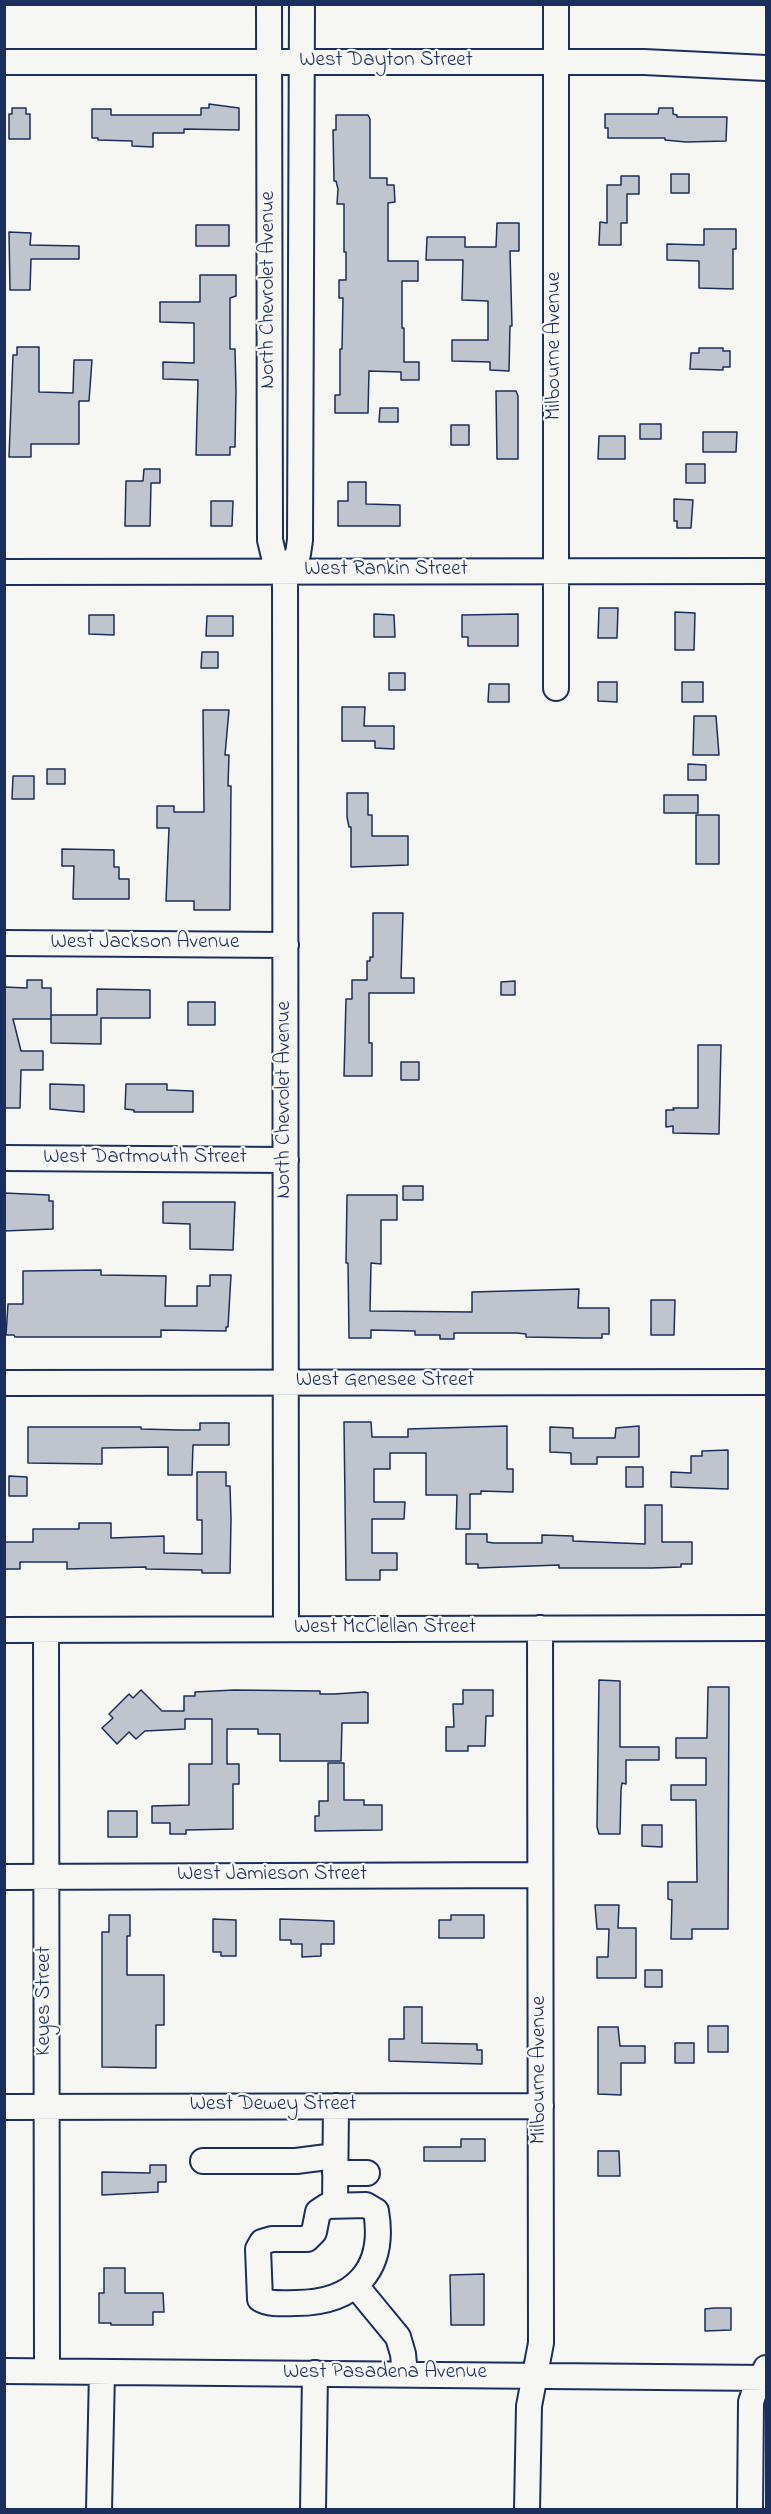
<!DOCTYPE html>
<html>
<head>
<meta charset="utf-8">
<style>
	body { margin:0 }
	#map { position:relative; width:771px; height:2514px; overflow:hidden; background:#f6f6f2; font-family:"Indie Flower",sans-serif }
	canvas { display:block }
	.frame { position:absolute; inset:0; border:6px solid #1b2f5e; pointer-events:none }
</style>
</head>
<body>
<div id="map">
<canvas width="771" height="2514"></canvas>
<div class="frame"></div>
</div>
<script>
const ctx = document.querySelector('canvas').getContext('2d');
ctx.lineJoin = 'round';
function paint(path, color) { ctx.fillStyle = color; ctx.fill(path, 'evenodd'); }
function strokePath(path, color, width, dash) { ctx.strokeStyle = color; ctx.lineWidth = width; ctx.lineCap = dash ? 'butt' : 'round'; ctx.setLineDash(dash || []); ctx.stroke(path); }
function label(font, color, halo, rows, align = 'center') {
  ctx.font = font + ' "Indie Flower",sans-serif'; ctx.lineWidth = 4.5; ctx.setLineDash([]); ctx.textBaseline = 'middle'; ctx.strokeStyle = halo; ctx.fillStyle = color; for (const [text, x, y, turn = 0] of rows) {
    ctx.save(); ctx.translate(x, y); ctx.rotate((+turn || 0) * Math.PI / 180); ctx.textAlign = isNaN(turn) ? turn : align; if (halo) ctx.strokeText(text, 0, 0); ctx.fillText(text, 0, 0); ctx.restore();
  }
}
const building = new Path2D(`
	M 209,104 L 239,108 L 239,130 L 184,129 L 184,133 L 153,133 L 153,147 L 132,146 L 132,141 L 98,140 L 98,138 L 92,138 L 92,109 L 111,109 L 111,115 L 201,115 L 201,108 L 209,108 Z
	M 12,108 L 26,108 L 26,114 L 30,114 L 30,139 L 9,139 L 9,114 L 12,114 Z
	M 659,108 L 673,108 L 673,114 L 677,115 L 677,117 L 727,117 L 726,141 L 686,142 L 665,140 L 665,138 L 608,138 L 608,128 L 605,128 L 605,114 L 658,114 Z
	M 336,115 L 368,115 L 370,119 L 370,178 L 387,178 L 387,185 L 394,185 L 395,202 L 388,203 L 388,261 L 418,261 L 418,281 L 402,281 L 402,328 L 404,328 L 404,362 L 419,362 L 419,380 L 401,380 L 401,372 L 369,371 L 368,413 L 335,413 L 335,395 L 340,395 L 340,349 L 342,349 L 343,298 L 339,298 L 339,280 L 346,280 L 346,252 L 344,252 L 344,204 L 337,204 L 338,189 L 336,181 L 334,181 L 333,130 L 336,130 Z
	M 671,174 L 689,174 L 689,193 L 671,193 Z
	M 621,176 L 639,176 L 639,194 L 627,194 L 627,223 L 621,223 L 621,245 L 599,245 L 600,222 L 607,223 L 607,185 L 621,185 Z
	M 497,223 L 519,223 L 519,251 L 510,251 L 512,326 L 510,326 L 509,371 L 490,370 L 490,362 L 452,361 L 452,340 L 488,340 L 488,301 L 462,300 L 463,260 L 426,260 L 427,237 L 465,237 L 465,247 L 496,247 Z
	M 196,225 L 229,225 L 229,246 L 196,246 Z
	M 704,229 L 736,229 L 736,249 L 733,249 L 733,289 L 699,288 L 699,261 L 667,260 L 667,244 L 704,245 Z
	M 9,232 L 31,233 L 30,245 L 79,246 L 79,259 L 31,259 L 30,290 L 10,290 Z
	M 200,275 L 236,275 L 236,296 L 230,298 L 230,349 L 235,349 L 236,391 L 235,447 L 230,447 L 230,455 L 196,455 L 198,380 L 163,379 L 163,362 L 194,363 L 194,323 L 160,322 L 160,302 L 200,302 Z
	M 17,347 L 39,347 L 39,392 L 73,393 L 74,360 L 92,360 L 89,401 L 79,401 L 79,444 L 31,444 L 31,457 L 9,457 L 13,355 L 17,355 Z
	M 699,348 L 723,348 L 723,351 L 730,351 L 730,367 L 723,367 L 723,370 L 690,369 L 691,353 L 699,353 Z
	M 496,391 L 516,391 L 518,396 L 518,459 L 497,459 Z
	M 380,408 L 398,408 L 398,422 L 379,422 Z
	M 640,424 L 661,424 L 661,439 L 640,439 Z
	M 451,425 L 469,425 L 469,445 L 451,445 Z
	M 703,432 L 737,432 L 736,452 L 703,452 Z
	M 599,436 L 625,436 L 625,459 L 598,459 Z
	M 686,464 L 705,464 L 705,483 L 686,483 Z
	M 144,469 L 160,469 L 160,483 L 151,483 L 150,526 L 125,526 L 126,481 L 143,481 Z
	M 348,482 L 366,482 L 366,504 L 400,505 L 400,526 L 338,526 L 338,501 L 348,501 Z
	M 674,499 L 693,500 L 691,528 L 677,528 L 677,521 L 674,521 Z
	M 211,501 L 233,501 L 232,526 L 211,526 Z
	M 599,608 L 618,608 L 617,638 L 598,638 Z
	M 675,612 L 695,613 L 694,650 L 675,650 Z
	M 374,614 L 394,615 L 395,637 L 374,637 Z
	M 518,614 L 518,646 L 468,646 L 468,637 L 462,637 L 462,615 Z
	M 89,615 L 114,615 L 114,635 L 89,634 Z
	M 207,616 L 233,616 L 233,636 L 206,636 Z
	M 202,652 L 218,652 L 218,668 L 201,668 Z
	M 389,673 L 405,673 L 405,690 L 389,690 Z
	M 598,682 L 617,682 L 617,702 L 598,701 Z
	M 682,682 L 703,682 L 703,702 L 682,702 Z
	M 489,684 L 509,684 L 509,702 L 488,702 Z
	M 342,707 L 365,707 L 364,726 L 394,726 L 394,749 L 375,748 L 375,741 L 342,741 Z
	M 203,710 L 229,710 L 225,755 L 229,755 L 228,786 L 231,786 L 230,910 L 194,910 L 194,901 L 166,901 L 169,828 L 157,828 L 157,806 L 174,806 L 174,812 L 204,812 Z
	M 694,716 L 716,716 L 719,755 L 693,755 Z
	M 688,764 L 706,765 L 706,780 L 688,780 Z
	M 47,769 L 65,769 L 65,784 L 47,784 Z
	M 13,776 L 34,776 L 34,799 L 12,799 Z
	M 347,793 L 368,793 L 368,815 L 372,815 L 372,836 L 408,836 L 408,865 L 351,867 L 351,827 L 349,827 L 347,817 Z
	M 664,795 L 698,795 L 698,813 L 664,813 Z
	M 696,815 L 719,815 L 719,864 L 696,864 Z
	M 62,849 L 114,850 L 114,867 L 119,867 L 119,879 L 129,879 L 129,899 L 73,899 L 74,866 L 62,866 Z
	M 373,913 L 403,913 L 401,978 L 414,978 L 414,993 L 369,993 L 369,1043 L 372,1043 L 372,1076 L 344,1076 L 346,999 L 352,999 L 352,980 L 367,980 L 367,961 L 370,961 L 370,957 L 373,957 Z
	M 27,980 L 42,980 L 42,988 L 51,988 L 51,1019 L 13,1019 L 21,1051 L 43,1051 L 43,1070 L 21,1070 L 20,1108 L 4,1108 L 4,987 L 27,988 Z
	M 515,981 L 515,995 L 501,995 L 501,982 Z
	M 97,989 L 150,990 L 150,1018 L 101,1018 L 101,1044 L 51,1043 L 51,1015 L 97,1015 Z
	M 188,1002 L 215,1002 L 215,1025 L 188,1025 Z
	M 698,1045 L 721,1045 L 719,1134 L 673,1133 L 673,1126 L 666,1127 L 666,1110 L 674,1110 L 673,1108 L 698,1108 Z
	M 401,1062 L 419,1062 L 419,1080 L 401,1080 Z
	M 50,1084 L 84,1085 L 84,1112 L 50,1109 Z
	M 126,1084 L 167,1084 L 167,1090 L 193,1091 L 193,1112 L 134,1112 L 134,1110 L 125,1109 Z
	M 403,1186 L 423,1186 L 423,1200 L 403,1200 Z
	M 4,1193 L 49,1195 L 49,1201 L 53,1201 L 53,1229 L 4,1231 Z
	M 347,1195 L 397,1195 L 397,1220 L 381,1220 L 381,1264 L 371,1263 L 370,1311 L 472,1312 L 472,1292 L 579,1289 L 578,1308 L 609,1308 L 609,1334 L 602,1334 L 602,1338 L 587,1338 L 526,1337 L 526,1334 L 517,1333 L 454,1333 L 454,1339 L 440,1339 L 440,1335 L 415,1335 L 415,1331 L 371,1330 L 371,1338 L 349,1338 L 348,1263 L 346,1263 Z
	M 163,1202 L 235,1202 L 233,1250 L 190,1249 L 190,1224 L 163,1223 Z
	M 101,1270 L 101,1275 L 166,1276 L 165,1306 L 197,1306 L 197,1286 L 210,1286 L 210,1275 L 231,1275 L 228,1327 L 226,1327 L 226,1331 L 161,1330 L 161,1337 L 15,1337 L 14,1335 L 6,1335 L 8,1304 L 23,1304 L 23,1271 Z
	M 651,1300 L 675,1300 L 674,1335 L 651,1335 Z
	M 344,1422 L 371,1422 L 372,1437 L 408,1437 L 408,1429 L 507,1426 L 507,1469 L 513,1469 L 513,1492 L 481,1491 L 481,1494 L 470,1494 L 470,1529 L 456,1529 L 457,1495 L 426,1495 L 426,1453 L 390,1453 L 390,1469 L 374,1469 L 374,1502 L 405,1502 L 404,1519 L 372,1519 L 372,1553 L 397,1553 L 397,1570 L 380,1570 L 380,1580 L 346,1580 Z
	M 200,1423 L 229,1423 L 229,1445 L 193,1445 L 192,1475 L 168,1475 L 168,1447 L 102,1448 L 102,1464 L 28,1463 L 28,1427 L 141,1427 L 141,1429 L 180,1430 L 200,1430 Z
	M 639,1426 L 639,1457 L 597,1457 L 597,1464 L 571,1464 L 571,1453 L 550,1452 L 550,1427 L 573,1428 L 573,1438 L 615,1438 L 616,1428 Z
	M 728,1450 L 728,1489 L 671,1487 L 671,1472 L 691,1473 L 691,1456 L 702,1456 L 702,1451 Z
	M 626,1467 L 643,1467 L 643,1487 L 626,1487 Z
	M 197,1472 L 226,1472 L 226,1486 L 230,1486 L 231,1519 L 230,1573 L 202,1573 L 202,1570 L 146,1569 L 146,1567 L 67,1569 L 67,1562 L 20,1562 L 20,1569 L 4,1569 L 4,1542 L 33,1542 L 33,1529 L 79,1529 L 79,1523 L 111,1523 L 111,1538 L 164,1536 L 164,1553 L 202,1554 L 202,1520 L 197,1520 Z
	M 9,1476 L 27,1477 L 27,1496 L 9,1496 Z
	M 645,1505 L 662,1505 L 662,1542 L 692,1542 L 692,1564 L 681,1564 L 681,1567 L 652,1568 L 559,1568 L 559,1565 L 478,1568 L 478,1564 L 466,1564 L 466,1534 L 487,1534 L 487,1542 L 494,1543 L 542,1543 L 542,1535 L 573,1536 L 573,1541 L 645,1544 Z
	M 599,1680 L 620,1681 L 620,1747 L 659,1747 L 659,1760 L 626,1760 L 626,1784 L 622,1783 L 621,1790 L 620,1834 L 599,1834 L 597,1827 Z
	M 708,1687 L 729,1687 L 728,1929 L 692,1929 L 692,1939 L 671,1939 L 672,1900 L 668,1899 L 668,1882 L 697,1882 L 696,1800 L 671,1800 L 671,1785 L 706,1785 L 706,1758 L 676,1758 L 676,1738 L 707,1738 Z
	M 141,1690 L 162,1711 L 184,1711 L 184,1696 L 195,1696 L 195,1692 L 234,1690 L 320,1691 L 320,1694 L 334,1694 L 365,1692 L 368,1693 L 368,1723 L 342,1723 L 341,1761 L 280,1761 L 280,1734 L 258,1734 L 258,1729 L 227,1729 L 227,1764 L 239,1764 L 239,1784 L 233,1784 L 233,1829 L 186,1830 L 186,1834 L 170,1834 L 170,1823 L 152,1823 L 152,1806 L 189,1805 L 189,1764 L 212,1764 L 212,1719 L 185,1719 L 185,1729 L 145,1731 L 136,1739 L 129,1732 L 117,1744 L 102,1728 L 113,1718 L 109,1714 L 129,1694 L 133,1698 Z
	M 463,1690 L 493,1690 L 493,1716 L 486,1716 L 485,1746 L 468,1746 L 468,1751 L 446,1751 L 446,1727 L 454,1727 L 453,1704 L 463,1704 Z
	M 328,1763 L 344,1763 L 344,1800 L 364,1800 L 364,1805 L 382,1805 L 382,1830 L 315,1831 L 315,1816 L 319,1816 L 319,1801 L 328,1801 Z
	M 108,1811 L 137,1811 L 137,1837 L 108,1837 Z
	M 642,1825 L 662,1825 L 662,1847 L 642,1846 Z
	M 595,1905 L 619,1905 L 618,1928 L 636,1928 L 636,1978 L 597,1978 L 597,1957 L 608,1957 L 609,1929 L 597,1929 Z
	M 109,1915 L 130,1915 L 130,1936 L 127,1936 L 127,1975 L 164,1975 L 164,2025 L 156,2025 L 156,2068 L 102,2067 L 102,1932 L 109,1932 Z
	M 451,1915 L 484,1915 L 484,1938 L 439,1938 L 439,1920 L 451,1920 Z
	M 213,1919 L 236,1920 L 236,1956 L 221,1956 L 221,1952 L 213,1952 Z
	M 280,1919 L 334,1921 L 334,1944 L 321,1944 L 321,1956 L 302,1957 L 302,1944 L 291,1944 L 291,1940 L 280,1940 Z
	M 645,1970 L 662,1970 L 662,1987 L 645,1987 Z
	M 404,2007 L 422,2007 L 422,2043 L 477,2044 L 477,2050 L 482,2050 L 482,2064 L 389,2061 L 389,2039 L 404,2039 Z
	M 708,2026 L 728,2026 L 728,2052 L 708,2052 Z
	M 598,2027 L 618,2027 L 620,2046 L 645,2046 L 645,2063 L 621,2063 L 621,2095 L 598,2094 Z
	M 675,2043 L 694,2043 L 694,2063 L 675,2063 Z
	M 461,2139 L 485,2139 L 485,2161 L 424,2161 L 424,2147 L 461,2147 Z
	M 598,2151 L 619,2151 L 620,2176 L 598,2176 Z
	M 150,2165 L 166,2165 L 166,2182 L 158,2182 L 158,2192 L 102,2195 L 102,2172 L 150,2173 Z
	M 104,2268 L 125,2268 L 125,2293 L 163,2293 L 164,2312 L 153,2312 L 153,2325 L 111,2325 L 111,2323 L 99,2323 L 99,2293 L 104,2293 Z
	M 484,2274 L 484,2325 L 451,2325 L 450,2275 Z
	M 714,2308 L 731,2308 L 731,2330 L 705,2331 L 705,2309 Z`);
const minor = new Path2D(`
	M 269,4 L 270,540 L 275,561 L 285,571
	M 4,62 L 644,62 L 766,68
	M 4,572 L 766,571
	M 556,688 L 556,4
	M 4,943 L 286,945
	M 4,1158 L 286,1160
	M 4,1383 L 766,1382
	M 286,1629 L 285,571 L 298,554 L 300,540 L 302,4
	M 4,1630 L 766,1628
	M 46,1630 L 47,2371
	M 4,1877 L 540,1875
	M 4,2107 L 541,2106
	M 203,2161 L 296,2161 L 335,2156
	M 335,2173 L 367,2173
	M 335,2205 L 336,2106
	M 366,2205 L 376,2211 C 386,2269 355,2303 296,2303 C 285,2303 270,2305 260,2299 L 258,2249 L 262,2242 L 272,2239 L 307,2239 L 314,2232 L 318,2212 L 327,2206 Z
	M 356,2286 L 398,2337 L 403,2354 L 405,2374
	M 4,2371 L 766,2378
	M 99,2510 L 102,2372
	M 313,2510 L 315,2373
	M 527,2510 L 529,2406 L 541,2343 L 540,1628
	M 750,2510 L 751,2402 L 755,2390 L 766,2368`);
const streetNames = [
	["West Dayton Street",386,62],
	["North Chevrolet Avenue",270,290,-90],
	["Milbourne Avenue",556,346,-90],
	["West Rankin Street",386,571],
	["West Jackson Avenue",145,944],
	["North Chevrolet Avenue",286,1100,-90],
	["West Dartmouth Street",145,1159],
	["West Genesee Street",385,1382],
	["West McClellan Street",385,1629],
	["West Jamieson Street",272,1876],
	["Keyes Street",46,2001,-90],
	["Milbourne Avenue",541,2070,-90],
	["West Dewey Street",273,2106],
	["West Pasadena Avenue",385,2374]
];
paint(building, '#c0c4cd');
strokePath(building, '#1b2f5e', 1.5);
strokePath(minor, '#1b2f5e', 28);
strokePath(minor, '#f6f6f2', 24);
label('21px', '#1b2f5e', '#f6f6f2', streetNames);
</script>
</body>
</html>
